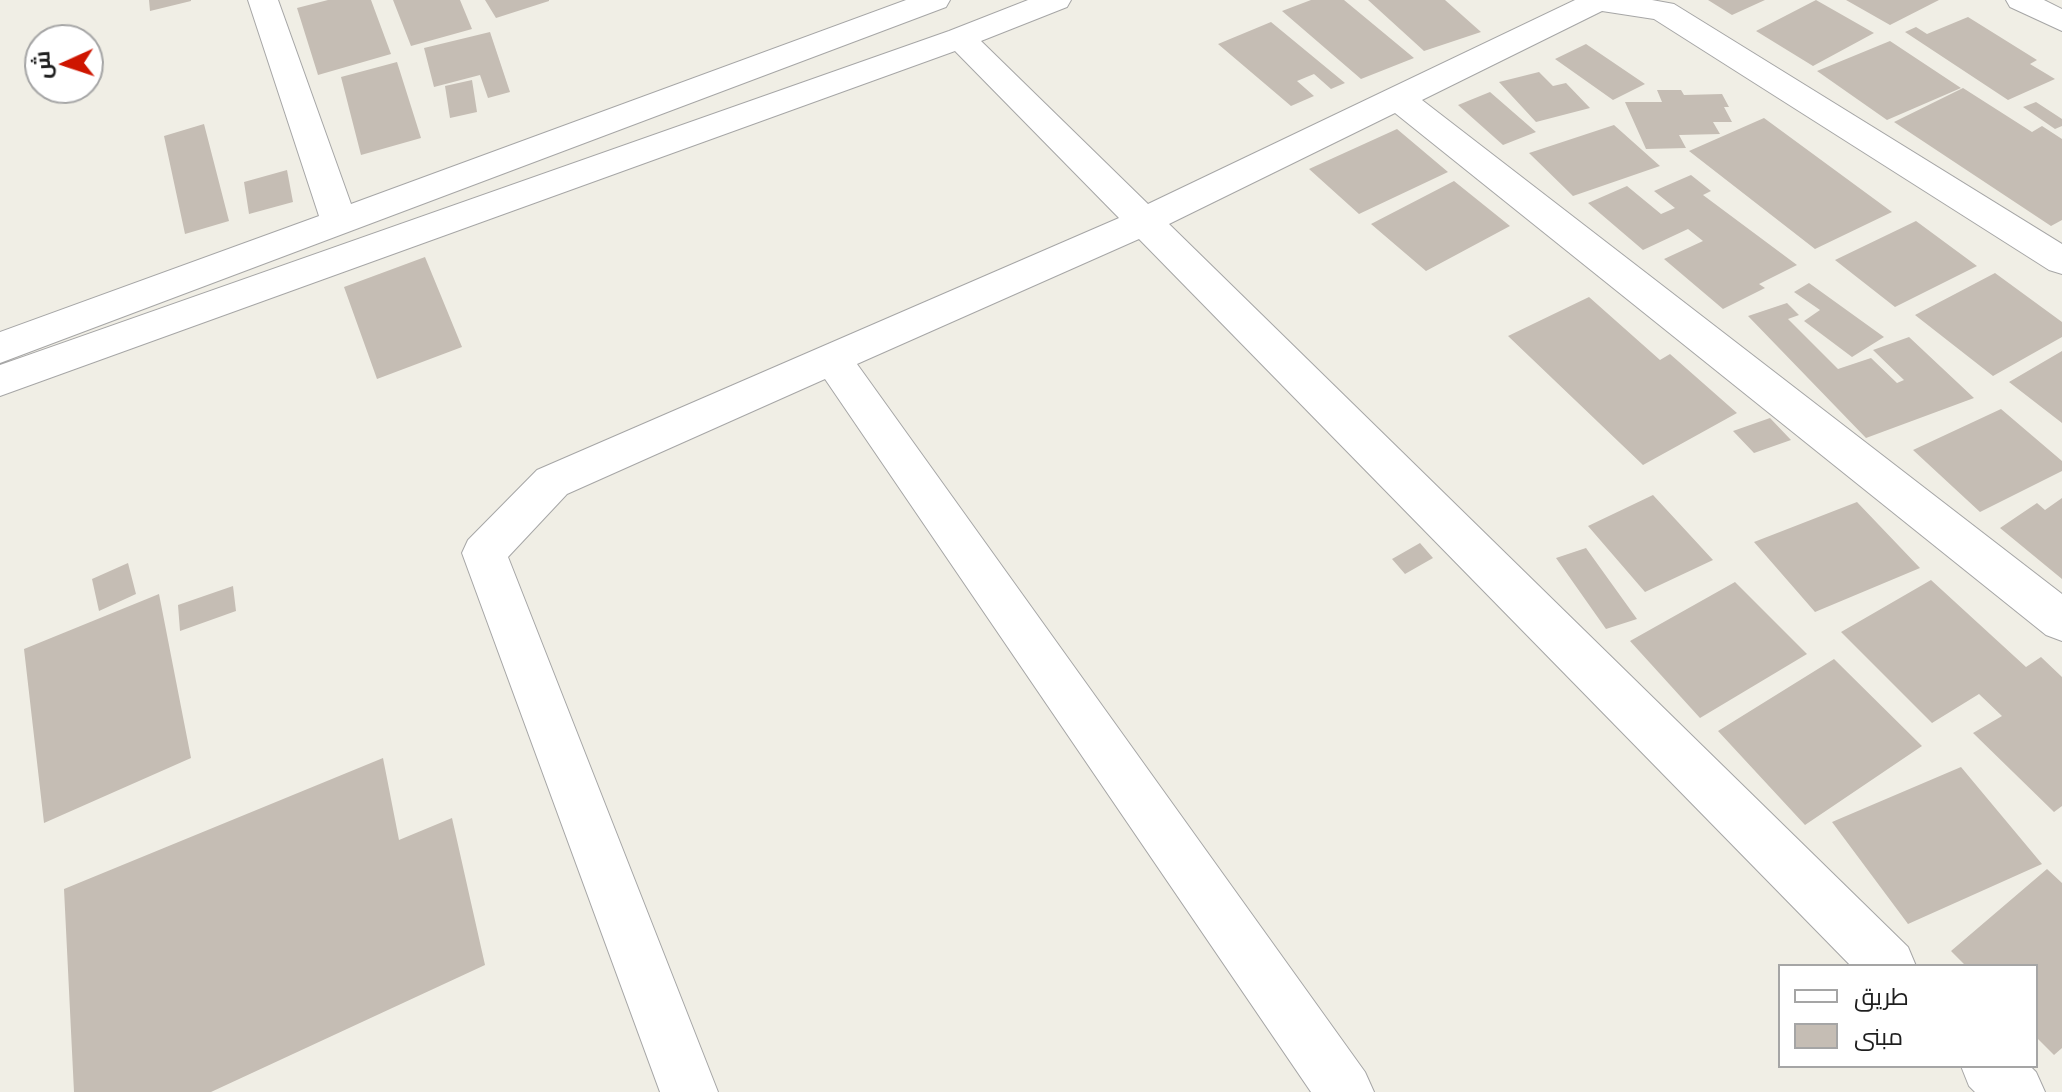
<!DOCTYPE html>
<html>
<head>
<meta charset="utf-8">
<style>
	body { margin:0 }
	#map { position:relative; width:2062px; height:1092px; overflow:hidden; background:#f0eee5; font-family:Manrope,Cairo,sans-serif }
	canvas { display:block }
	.legend { position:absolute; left:1778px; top:964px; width:260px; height:104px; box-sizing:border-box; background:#fff; border:2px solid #a5a5a5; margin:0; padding:10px 14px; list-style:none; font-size:24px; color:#1f1f1f }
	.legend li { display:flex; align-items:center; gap:16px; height:40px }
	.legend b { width:40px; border:2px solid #a5a5a5 }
	.north { position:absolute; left:24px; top:24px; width:80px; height:80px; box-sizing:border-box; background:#fff; border:2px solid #a5a5a5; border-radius:50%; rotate:267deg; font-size:22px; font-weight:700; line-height:32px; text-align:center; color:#1f1f1f }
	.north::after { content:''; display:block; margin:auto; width:28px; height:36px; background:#ce1500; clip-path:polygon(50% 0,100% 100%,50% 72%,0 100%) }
</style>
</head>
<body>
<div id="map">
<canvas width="2062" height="1092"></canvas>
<ul class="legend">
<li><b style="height:10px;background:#fff"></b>طريق</li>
<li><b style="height:22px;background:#c5bdb4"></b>مبنى</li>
</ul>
<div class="north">ش</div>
</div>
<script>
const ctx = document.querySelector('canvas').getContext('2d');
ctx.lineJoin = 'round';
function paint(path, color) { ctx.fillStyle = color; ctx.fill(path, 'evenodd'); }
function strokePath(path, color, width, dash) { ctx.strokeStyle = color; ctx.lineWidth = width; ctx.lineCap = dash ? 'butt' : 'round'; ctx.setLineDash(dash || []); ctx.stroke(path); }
const building = new Path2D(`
	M 149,0 L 191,0 L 191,1 L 150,11 Z
	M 328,0 L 371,0 L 391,54 L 318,75 L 297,8 Z
	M 393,0 L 460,0 L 472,29 L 411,46 Z
	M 485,0 L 549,0 L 549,1 L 496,18 Z
	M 1311,0 L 1344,0 L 1414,58 L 1361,79 L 1282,11 Z
	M 1368,0 L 1445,0 L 1481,32 L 1424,51 Z
	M 1708,0 L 1765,0 L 1732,15 Z
	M 1816,0 L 1874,33 L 1813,66 L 1756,31 Z
	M 1846,0 L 1939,0 L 1890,25 Z
	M 1968,17 L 2037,60 L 2030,64 L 2055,79 L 2008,100 L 1905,32 L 1916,27 L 1927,34 Z
	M 1271,22 L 1345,83 L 1331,89 L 1314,74 L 1297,81 L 1314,96 L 1291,106 L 1218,44 Z
	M 490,32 L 510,92 L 488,98 L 480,75 L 434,87 L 424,48 Z
	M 1890,41 L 1961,88 L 1887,120 L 1817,71 Z
	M 1586,44 L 1645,84 L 1613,100 L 1555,59 Z
	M 397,62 L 421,138 L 361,155 L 341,77 Z
	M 1539,72 L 1553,86 L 1566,83 L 1590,108 L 1536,122 L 1499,82 Z
	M 472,80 L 477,112 L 450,118 L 445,86 Z
	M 1963,88 L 2032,132 L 2042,126 L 2062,139 L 2062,220 L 2051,226 L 1894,122 Z
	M 1657,90 L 1681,90 L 1684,95 L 1722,94 L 1729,107 L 1724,107 L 1732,122 L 1713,122 L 1720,134 L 1679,135 L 1686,148 L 1646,149 L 1625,102 L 1662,102 Z
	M 1490,92 L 1536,132 L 1503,145 L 1458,105 Z
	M 2036,102 L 2062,119 L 2062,126 L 2055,129 L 2023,107 Z
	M 1764,118 L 1892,212 L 1815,249 L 1689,151 Z
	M 204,124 L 229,221 L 185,234 L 164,136 Z
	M 1614,125 L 1660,166 L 1573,196 L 1529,153 Z
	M 1397,129 L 1448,172 L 1359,214 L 1309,169 Z
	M 287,170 L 293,202 L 249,214 L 244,182 Z
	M 1691,175 L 1711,191 L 1703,195 L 1797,265 L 1759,284 L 1765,288 L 1723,309 L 1664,259 L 1703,241 L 1688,229 L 1643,250 L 1588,203 L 1627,186 L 1661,214 L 1675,208 L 1654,191 Z
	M 1454,181 L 1510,226 L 1426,271 L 1371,224 Z
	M 1916,221 L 1977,266 L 1895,307 L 1835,260 Z
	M 425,257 L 462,347 L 377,379 L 344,287 Z
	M 1995,273 L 2062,322 L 2062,337 L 1993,376 L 1915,315 Z
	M 1809,283 L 1884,337 L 1852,357 L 1804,321 L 1820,310 L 1794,292 Z
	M 1589,297 L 1660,360 L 1670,354 L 1737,413 L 1643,465 L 1508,336 Z
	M 1787,303 L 1799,315 L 1788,319 L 1838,369 L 1871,358 L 1897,383 L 1904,380 L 1873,350 L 1909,337 L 1974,398 L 1866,438 L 1748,316 Z
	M 2062,351 L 2062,423 L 2009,382 Z
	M 2001,409 L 2062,461 L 2062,471 L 1980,512 L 1913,450 Z
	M 1770,418 L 1791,440 L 1754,453 L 1733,431 Z
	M 1653,495 L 1713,560 L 1645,592 L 1588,526 Z
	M 2062,498 L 2062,579 L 2000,528 L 2037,503 L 2045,510 Z
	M 1857,502 L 1920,568 L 1815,612 L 1754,542 Z
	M 1420,543 L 1433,558 L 1405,574 L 1392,559 Z
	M 1586,548 L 1637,619 L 1606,629 L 1556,558 Z
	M 128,563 L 136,594 L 99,611 L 92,579 Z
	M 1931,580 L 2026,667 L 2041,657 L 2062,677 L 2062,806 L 2054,812 L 1973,733 L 2002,716 L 1979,694 L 1932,723 L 1841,632 Z
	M 1735,582 L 1807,654 L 1700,718 L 1630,641 Z
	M 233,586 L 236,611 L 180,631 L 178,605 Z
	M 159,594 L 191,758 L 44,823 L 24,649 Z
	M 1834,659 L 1922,746 L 1805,825 L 1718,731 Z
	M 383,758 L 399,840 L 452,818 L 485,965 L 211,1092 L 74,1092 L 64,889 Z
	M 1961,767 L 2042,864 L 1908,924 L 1832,822 Z
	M 2047,869 L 2062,883 L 2062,1048 L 2054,1055 L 2036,1037 L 2036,966 L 1966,966 L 1951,951 Z`);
const minor = new Path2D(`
	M 248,0 L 278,0 L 351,204 L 906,0 L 950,0 L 946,7 L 0,363 L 0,332 L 319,216 Z
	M 1028,0 L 1071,0 L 1067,7 L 981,41 L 1148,204 L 1575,0 L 1652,0 L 1674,4 L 2062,244 L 2062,274 L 2049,270 L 1654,19 L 1602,11 L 1422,100 L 2062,594 L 2062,641 L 2046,635 L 1395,113 L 1169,224 L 1908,947 L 1916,966 L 1851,966 L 1139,239 L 857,364 L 1365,1072 L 1374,1092 L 1311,1092 L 825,379 L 567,494 L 508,557 L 718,1092 L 660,1092 L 462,553 L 468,540 L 537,470 L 1119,218 L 955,51 L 0,396 L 0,365 L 949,31 Z
	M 2006,0 L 2044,0 L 2062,9 L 2062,31 L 2010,7 Z
	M 1961,1066 L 2030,1066 L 2036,1072 L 2045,1092 L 1975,1092 L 1969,1086 Z`);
paint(building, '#c5bdb4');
strokePath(minor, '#a6a6a6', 2);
paint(minor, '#fff');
</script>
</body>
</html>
